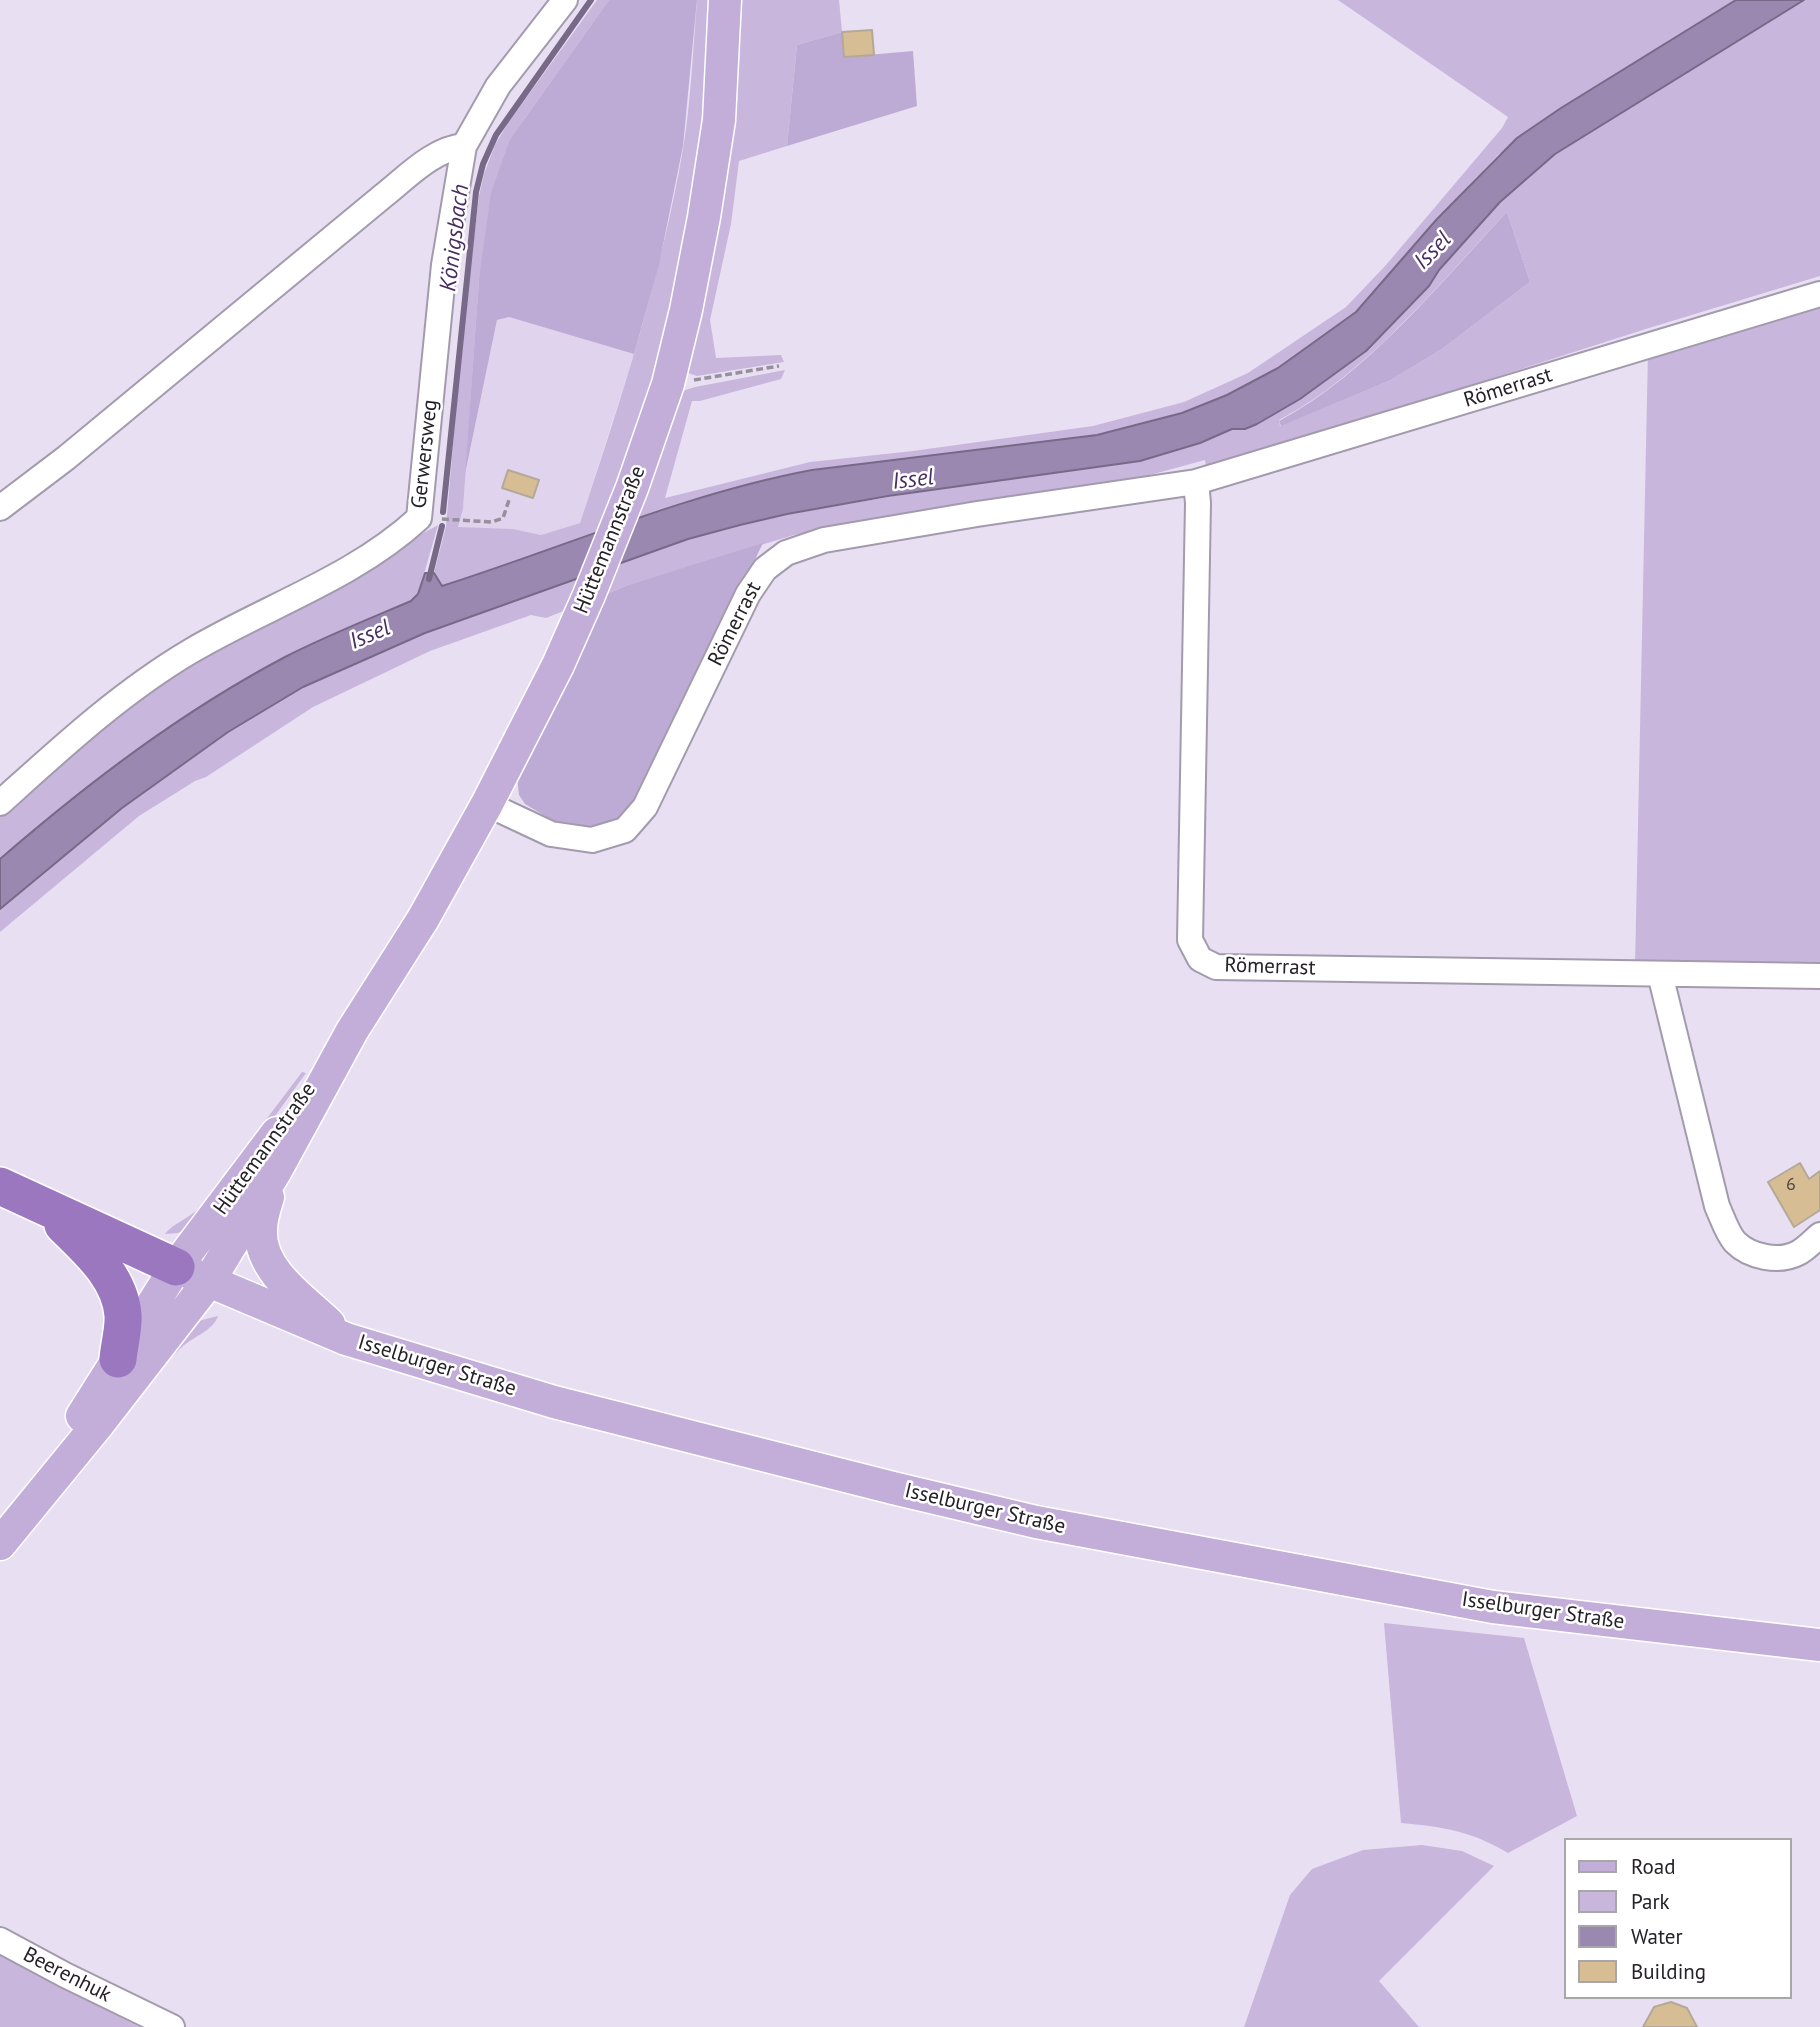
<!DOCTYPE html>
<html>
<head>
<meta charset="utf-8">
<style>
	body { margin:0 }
	#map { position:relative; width:1820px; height:2027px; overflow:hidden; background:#e8e0f2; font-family:"PT Sans",sans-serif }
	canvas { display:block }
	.legend { position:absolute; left:1564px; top:1838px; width:228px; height:161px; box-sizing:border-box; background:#fff; border:2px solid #a8a6a9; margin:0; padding:9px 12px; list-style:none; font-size:21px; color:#252128 }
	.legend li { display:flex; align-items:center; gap:14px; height:35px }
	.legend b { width:35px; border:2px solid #a8a6a9 }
</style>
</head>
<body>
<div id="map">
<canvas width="1820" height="2027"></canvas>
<ul class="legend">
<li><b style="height:9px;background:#c3add9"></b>Road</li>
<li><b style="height:19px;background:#c8b6dd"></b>Park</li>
<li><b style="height:19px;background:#9b88b1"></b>Water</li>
<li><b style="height:19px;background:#d7bd94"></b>Building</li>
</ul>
</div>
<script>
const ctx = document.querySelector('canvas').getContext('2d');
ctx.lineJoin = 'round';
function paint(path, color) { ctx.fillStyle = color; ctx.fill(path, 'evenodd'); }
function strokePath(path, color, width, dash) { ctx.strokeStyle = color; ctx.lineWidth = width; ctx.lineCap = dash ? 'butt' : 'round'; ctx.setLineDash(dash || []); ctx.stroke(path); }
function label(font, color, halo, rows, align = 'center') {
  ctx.font = font + ' "PT Sans",sans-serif'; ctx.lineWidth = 5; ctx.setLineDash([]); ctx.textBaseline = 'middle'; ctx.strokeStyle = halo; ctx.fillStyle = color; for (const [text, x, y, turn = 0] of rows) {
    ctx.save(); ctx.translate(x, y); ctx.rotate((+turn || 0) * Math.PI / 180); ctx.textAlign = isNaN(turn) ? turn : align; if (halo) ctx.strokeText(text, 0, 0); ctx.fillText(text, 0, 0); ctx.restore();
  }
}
const built = new Path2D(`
	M 509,317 L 634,354 L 580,523 L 541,535 L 513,529 L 458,528 L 463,509 L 465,474 L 497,320 Z`);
const green = new Path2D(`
	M 597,0 L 609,0 L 510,139 L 479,279 L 463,509 L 458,527 L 513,529 L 541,535 L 580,523 C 621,400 661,277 683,149 C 691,100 693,49 697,0 L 713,0 L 710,64 L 691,222 L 648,403 L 597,532 L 503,567 L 441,586 L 434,573 L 446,526 L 463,328 L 479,196 L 484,174 L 495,145 L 508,123 Z
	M 737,0 L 839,0 L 842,32 L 797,45 L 787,146 L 739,161 L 731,224 L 710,320 L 716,358 L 781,355 L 784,362 L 697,376 L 688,373 L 683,368 Z
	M 1338,0 L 1736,0 L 1561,108 L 1498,155 L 1437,219 L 1356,312 L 1278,368 L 1227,395 L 1182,413 L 1097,435 L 812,470 L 774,477 L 636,519 L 682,391 L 695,387 L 785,370 L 781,379 L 700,401 L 692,401 L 665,498 L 810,462 L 913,451 L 1093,426 L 1184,402 L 1248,373 L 1346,307 L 1386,265 L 1502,128 L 1508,117 Z
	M 1804,0 L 1820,0 L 1820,276 L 1649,328 L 1287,444 L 1206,466 L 1205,460 L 1106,487 L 932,511 L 794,535 L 628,585 L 602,596 L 618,564 L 688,539 L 787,514 L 978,482 L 1140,461 L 1199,443 L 1232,429 L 1245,429 L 1300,399 L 1429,286 L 1439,270 L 1500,202 L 1555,154 ZM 1507,212 L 1530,282 L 1442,349 L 1391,380 L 1280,426 L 1279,420 C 1366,375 1439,283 1507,212 Z
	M 1820,302 L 1820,966 L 1635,966 L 1648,351 Z
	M 438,525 L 418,595 L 411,601 C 369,619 326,636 285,657 C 182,712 88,783 0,859 L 0,812 L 150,683 Z
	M 579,578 L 567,605 L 571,608 L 546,618 L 531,615 L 430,651 L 313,707 L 206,777 L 195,781 L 139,816 L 0,932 L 0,909 C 94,827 193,747 303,687 C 328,674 354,663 380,652 C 445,624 512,601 579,578 Z
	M 302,1072 L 306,1073 L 257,1141 L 186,1229 L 178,1233 L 165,1234 C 172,1224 190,1218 200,1207 Z
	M 218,1316 C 213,1331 194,1336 182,1347 C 155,1371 135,1405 113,1432 L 108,1435 L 198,1321 Z
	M 1384,1623 L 1524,1638 L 1577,1816 L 1508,1853 C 1471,1831 1444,1827 1401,1823 Z
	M 1422,1845 L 1462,1851 L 1494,1866 L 1379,1981 L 1419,2027 L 1244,2027 L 1290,1895 L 1312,1869 L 1363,1850 Z
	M 0,1955 L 139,2027 L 0,2027 Z`);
const forest = new Path2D(`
	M 609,0 L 697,0 L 683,146 L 659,265 L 634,354 L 509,317 L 497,320 L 465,474 L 479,279 L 491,193 L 510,139 Z
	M 842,32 L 844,57 L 913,51 L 917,106 L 787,146 L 797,45 Z
	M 1507,212 L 1530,282 L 1442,349 L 1391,380 L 1281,426 L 1279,421 C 1366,375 1440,283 1507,212 Z
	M 763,543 L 642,794 L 631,809 L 612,823 L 587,828 L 560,825 L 525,804 L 519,795 L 517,777 L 602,596 L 628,585 Z`);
const water = new Path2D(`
	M 1736,0 L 1804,0 L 1555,154 L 1500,202 L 1439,270 L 1429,286 L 1366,351 L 1300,399 L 1257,424 L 1245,429 L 1232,429 L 1200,443 L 1140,461 L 888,496 L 787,514 L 740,525 L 688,539 L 425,633 L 303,687 L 228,732 L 122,808 L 0,909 L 0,859 C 88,783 181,712 285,657 C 326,636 369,619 411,601 L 418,594 L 425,573 L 434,573 L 442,586 C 565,547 684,494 812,470 L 1097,435 L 1182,413 L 1227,395 L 1278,368 L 1356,312 L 1437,219 L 1517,138 L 1561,108 Z`);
const stream = new Path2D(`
	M 443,512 L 476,192 L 483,164 L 496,135 L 591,0
	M 429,579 L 442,526`);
const building = new Path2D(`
	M 872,30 L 874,55 L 844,57 L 842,32 Z
	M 508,470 L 539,480 L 533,498 L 502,488 Z
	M 1800,1163 L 1809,1179 L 1820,1171 L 1820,1210 L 1794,1227 L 1768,1182 Z
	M 1671,2002 L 1687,2008 L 1697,2027 L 1643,2027 L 1654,2007 Z`);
const path = new Path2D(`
	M 694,380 L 779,366
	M 442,519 L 492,522 L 503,518 L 510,497`);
const minor = new Path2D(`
	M 1196,482 L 1198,503 L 1190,940 L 1200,959 L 1216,967 L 1820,976
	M 0,508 L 66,458 L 383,196 C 407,177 433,149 464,146
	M 0,803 C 60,749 120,693 191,651 C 267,606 354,578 419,518 L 444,265 L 464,146 L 498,86 L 565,0
	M 487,804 L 551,834 L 592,840 L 625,830 L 645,807 L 748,594 L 765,569 L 786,553 L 824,540 L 977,514 L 1196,482 L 1820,294
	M 1660,974 L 1717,1206 C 1722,1217 1727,1233 1735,1242 C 1750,1257 1779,1263 1798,1253 C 1806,1249 1813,1241 1820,1235
	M 0,1940 L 65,1975 L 172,2027`);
const major = new Path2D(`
	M 268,1197 C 265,1207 261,1218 261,1229 C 258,1270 303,1299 329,1324
	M 190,1273 L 346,1339 L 554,1402 L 893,1488 L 1036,1522 L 1493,1607 L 1820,1645
	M 82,1416 L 176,1267 L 277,1133
	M 0,1544 L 99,1423 L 209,1281 L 275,1172 L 352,1031 L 423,919 L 487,804 L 558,665 L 589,595 L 632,488 L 668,384 L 686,310 L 704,217 L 719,120 L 725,0`);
const highway = new Path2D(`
	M 0,1186 L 176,1267
	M 63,1225 C 89,1251 120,1277 123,1315 C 124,1329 119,1346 118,1359`);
const numberNames = [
	["6",1791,1185]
];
const streetNames = [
	["Römerrast",1508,388,-17],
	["Gerwersweg",425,454,-84],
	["Hüttemannstraße",610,540,-68],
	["Römerrast",735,624,-63],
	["Römerrast",1270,967,2],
	["Hüttemannstraße",265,1149,-54],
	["Isselburger Straße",437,1366,17],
	["Isselburger Straße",985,1509,13],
	["Isselburger Straße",1543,1611,8],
	["Beerenhuk",67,1975,27]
];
const waterNames = [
	["Königsbach",455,238,-83],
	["Issel",1433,251,-46],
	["Issel",913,480,-7],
	["Issel",370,635,-23]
];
paint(built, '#dfd3ed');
paint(green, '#c8b6dd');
paint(forest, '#beabd5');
paint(water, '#9b88b1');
strokePath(water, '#786988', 2);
strokePath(stream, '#786988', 6);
paint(building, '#d7bd94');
strokePath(building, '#b4a998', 2);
strokePath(minor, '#a39bad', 28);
strokePath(major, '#fff', 35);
strokePath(highway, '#fff', 40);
strokePath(path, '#96909d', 3.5, [7, 3.5]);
strokePath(minor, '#fff', 24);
strokePath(major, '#c3add9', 32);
strokePath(highway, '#9b77c0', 37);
label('18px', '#524843', null, numberNames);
label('21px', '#252128', '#fff', streetNames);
label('italic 23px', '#482d61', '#fff', waterNames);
</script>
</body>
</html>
